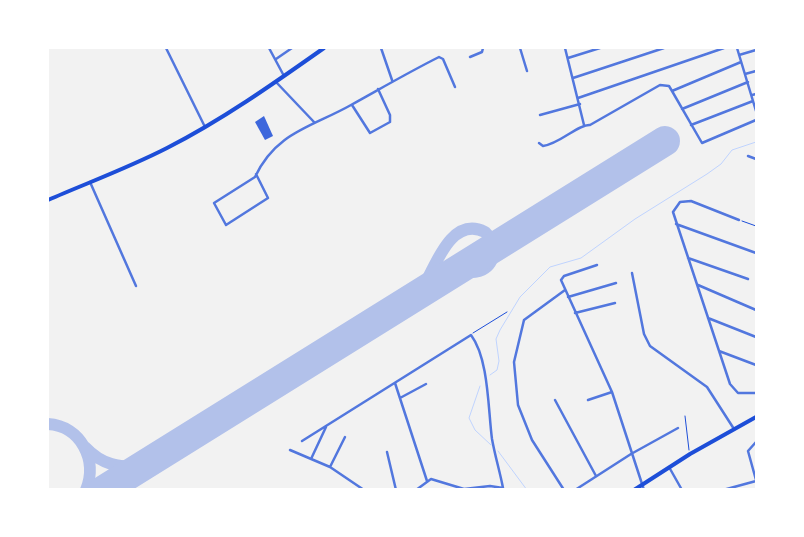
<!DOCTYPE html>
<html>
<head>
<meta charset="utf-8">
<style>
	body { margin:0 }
	#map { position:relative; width:804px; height:537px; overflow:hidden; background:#f2f2f2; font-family:Helvetica,sans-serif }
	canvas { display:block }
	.frame { position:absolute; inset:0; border:49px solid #fff; pointer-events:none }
</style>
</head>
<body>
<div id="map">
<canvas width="804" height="537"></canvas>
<div class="frame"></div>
</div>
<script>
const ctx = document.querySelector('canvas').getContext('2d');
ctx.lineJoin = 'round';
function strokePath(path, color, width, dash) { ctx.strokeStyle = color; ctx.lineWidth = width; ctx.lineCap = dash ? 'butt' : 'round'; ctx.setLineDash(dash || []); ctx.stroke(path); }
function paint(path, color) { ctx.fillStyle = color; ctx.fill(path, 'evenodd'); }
const stream = new Path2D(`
	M 490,375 L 497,370 L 499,361 L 496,339 L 500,330 L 520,297 L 550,267 L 581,258 L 635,219 L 707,174 L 721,164 L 732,150 L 756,142
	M 480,386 L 469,418 L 475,430 L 491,445
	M 498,451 L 527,490`);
const taxiway = new Path2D(`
	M 415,297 L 422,290 C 435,267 451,215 485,232 C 496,242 497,262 482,270 C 474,274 462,272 453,273
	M 48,424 C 81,426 98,460 86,490
	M 85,447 C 102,465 119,468 143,466`);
const runway = new Path2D(`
	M 104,490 L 665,141`);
const building = new Path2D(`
	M 264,116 L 273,136 L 265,140 L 255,122 Z`);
const path = new Path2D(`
	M 742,221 L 756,226
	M 473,333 L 507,312
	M 685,416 L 689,450`);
const minor = new Path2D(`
	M 166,48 L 205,127
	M 269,48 L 284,76
	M 381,48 L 392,80
	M 520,48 L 527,71
	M 565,48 L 584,125
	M 737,48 L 756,111
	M 739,55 L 756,50
	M 470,57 L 482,52 L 483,48
	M 568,58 L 600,48
	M 276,59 L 292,48
	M 745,74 L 756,71
	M 573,78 L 664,48
	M 276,82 L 314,122
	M 672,91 L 741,62
	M 752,95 L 756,94
	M 578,98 L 724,48
	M 352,105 L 370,133 L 390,122 L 390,115 L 378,89
	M 682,109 L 748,82
	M 540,115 L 580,104
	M 691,125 L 753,101
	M 539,143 L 543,146 C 560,144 578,124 590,125 L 660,85 L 669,86 L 672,91 L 702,143 L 756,120
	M 748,156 L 756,159
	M 256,174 L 268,198 L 226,225 L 214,203 L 255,177 C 276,132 312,127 351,105 C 380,89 409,72 439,57 L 443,59 L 455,87
	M 90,182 L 136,286
	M 739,220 L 691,201 L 680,202 L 673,212 L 730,384 L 738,393 L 756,393
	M 676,224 L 756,253
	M 688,258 L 748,279
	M 597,265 L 564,276 L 561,280 L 612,392 L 644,490
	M 632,273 L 644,334 L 650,346 L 707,387 L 734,429
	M 698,285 L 756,310
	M 568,297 L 616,283
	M 575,313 L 615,303
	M 708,318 L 756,337
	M 719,351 L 756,365
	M 395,383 L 427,481
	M 400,398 L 426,384
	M 555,400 L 596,476
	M 588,400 L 612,392
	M 302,441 L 471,335 C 489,359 488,410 492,439 C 495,456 500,472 503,488
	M 756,442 L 748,451 L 756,480
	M 290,450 L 330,467 L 364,490
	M 387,452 L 396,490
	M 311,459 L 326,427
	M 330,467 L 345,437
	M 669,467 L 682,490
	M 416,490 L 431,479 L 464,489 L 490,486 L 503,488
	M 564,490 L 532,440 L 518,405 L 514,362 L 524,320 L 565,290
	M 575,490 L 631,454 L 678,428
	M 723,490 L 756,481`);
const secondary = new Path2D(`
	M 634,490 L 690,454 L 756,417`);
const primary = new Path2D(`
	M 48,200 C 87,183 128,168 167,148 C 222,120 273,84 324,48`);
strokePath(stream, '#bfd3fe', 1);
strokePath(taxiway, '#b2c1ea', 12);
strokePath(runway, '#b2c1ea', 30);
paint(building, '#3d67dc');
strokePath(path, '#1d4ed8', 1);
strokePath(minor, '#5277de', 2.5);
strokePath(secondary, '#1d4ed8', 4);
strokePath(primary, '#1d4ed8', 4);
</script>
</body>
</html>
